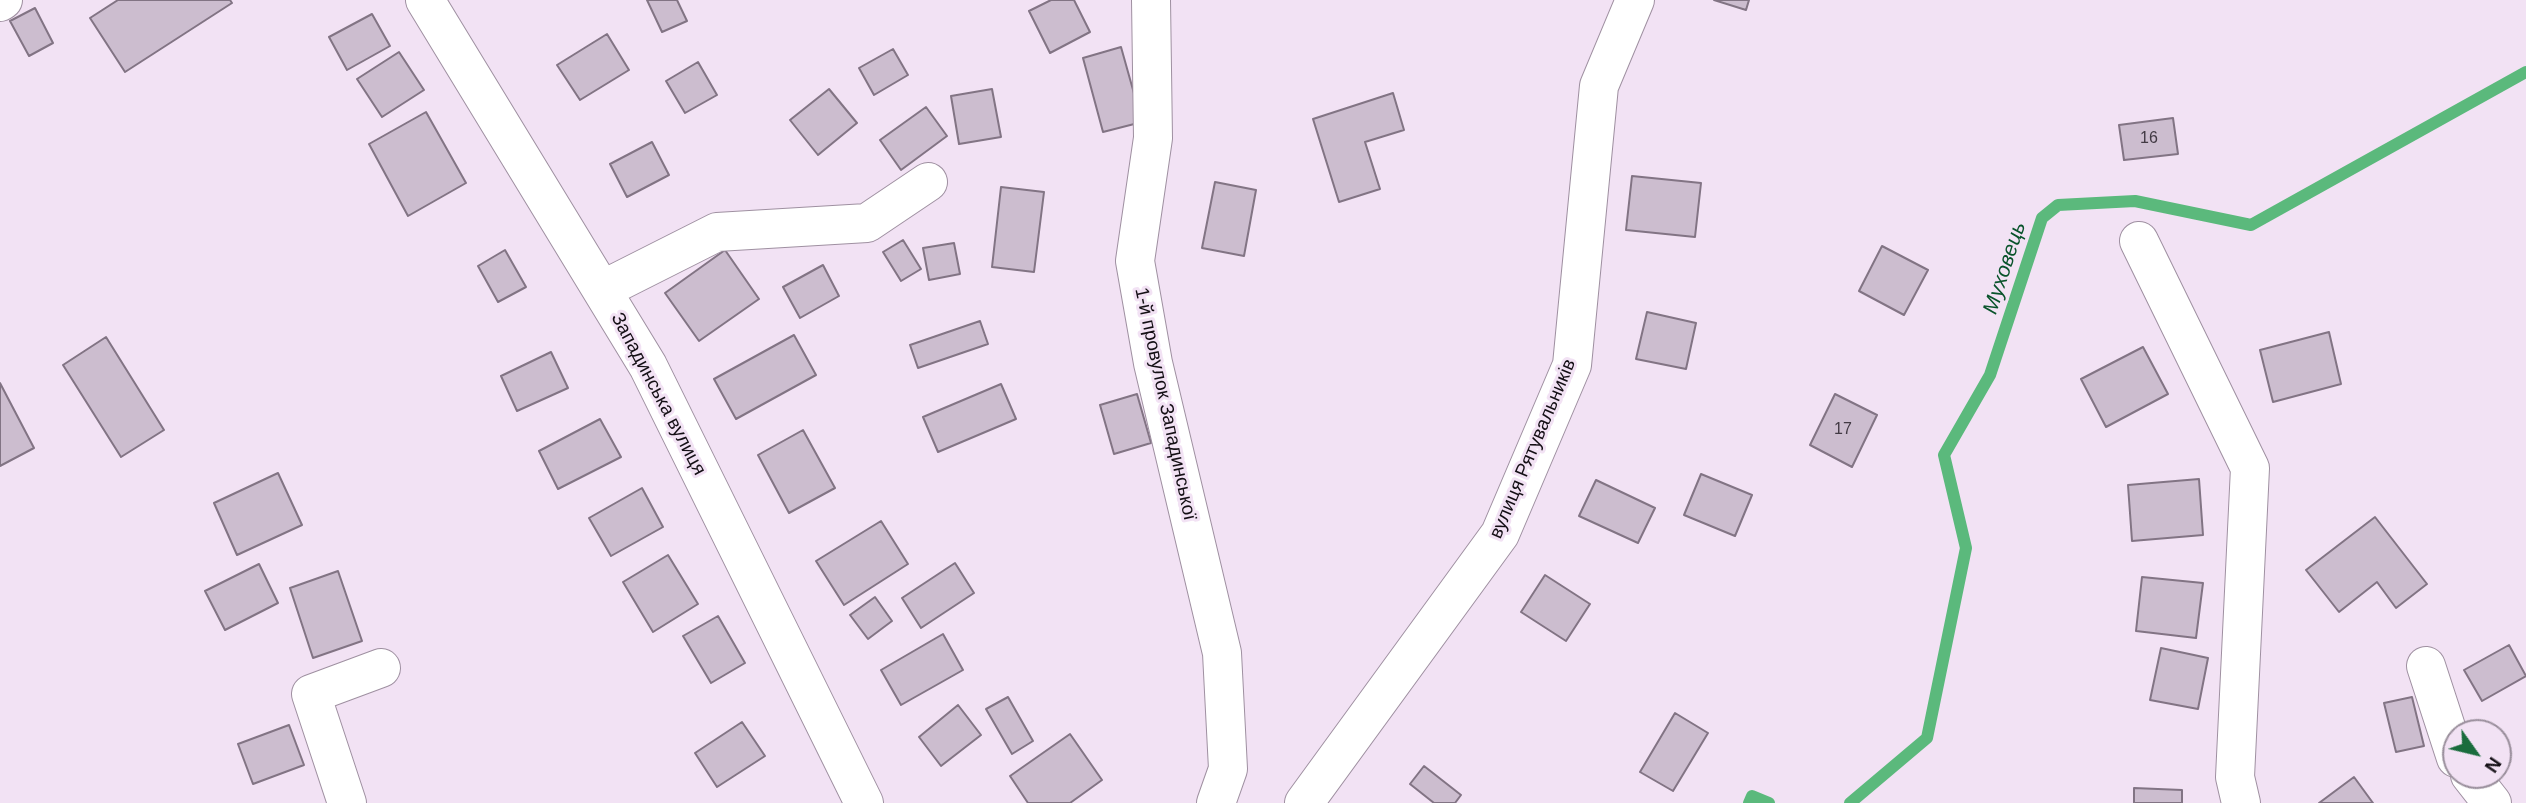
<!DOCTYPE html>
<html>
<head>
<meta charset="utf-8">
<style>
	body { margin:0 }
	#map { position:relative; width:2526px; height:803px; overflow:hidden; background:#f2e2f4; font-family:Arial,sans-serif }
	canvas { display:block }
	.north { position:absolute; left:2442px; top:719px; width:70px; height:70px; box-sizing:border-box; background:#f2e2f4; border:2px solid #998e9b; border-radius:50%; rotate:124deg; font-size:19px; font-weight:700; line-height:28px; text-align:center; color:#140f15 }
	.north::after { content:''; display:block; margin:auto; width:24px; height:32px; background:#1a6c3d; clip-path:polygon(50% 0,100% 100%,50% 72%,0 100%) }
</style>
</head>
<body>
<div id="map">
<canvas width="2526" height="803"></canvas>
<div class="north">N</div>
</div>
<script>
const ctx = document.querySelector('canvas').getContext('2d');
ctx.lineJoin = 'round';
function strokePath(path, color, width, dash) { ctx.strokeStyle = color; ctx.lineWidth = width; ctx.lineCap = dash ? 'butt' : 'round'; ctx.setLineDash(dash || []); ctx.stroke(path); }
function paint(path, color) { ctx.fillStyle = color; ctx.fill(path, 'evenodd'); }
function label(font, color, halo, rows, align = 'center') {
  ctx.font = font + ' Arial,sans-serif'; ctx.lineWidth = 6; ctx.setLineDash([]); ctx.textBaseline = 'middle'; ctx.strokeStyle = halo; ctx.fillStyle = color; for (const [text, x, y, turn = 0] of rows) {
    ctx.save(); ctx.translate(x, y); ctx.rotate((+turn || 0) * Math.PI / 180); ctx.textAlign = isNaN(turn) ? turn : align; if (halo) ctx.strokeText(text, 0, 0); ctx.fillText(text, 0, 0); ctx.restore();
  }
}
const stream = new Path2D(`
	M 1749,803 L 1752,796 L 1769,803
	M 1850,803 L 1927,738 L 1966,548 L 1944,455 L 1990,375 L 2042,218 L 2058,205 L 2135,201 L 2251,225 L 2526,72`);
const building = new Path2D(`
	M 118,0 L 230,0 L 232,3 L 125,72 L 90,18 Z
	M 647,0 L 677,0 L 687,21 L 662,32 Z
	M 1051,0 L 1074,0 L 1090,32 L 1050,53 L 1029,11 Z
	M 1714,0 L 1749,0 L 1746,10 Z
	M 35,8 L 53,43 L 29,56 L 10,21 Z
	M 372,14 L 390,46 L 347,70 L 329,37 Z
	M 607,34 L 629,70 L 580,100 L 557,65 Z
	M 1121,47 L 1142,122 L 1103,132 L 1083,58 Z
	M 893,49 L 908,75 L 874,95 L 859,68 Z
	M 399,52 L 424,90 L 382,117 L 357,79 Z
	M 698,62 L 717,95 L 685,113 L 666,81 Z
	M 829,89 L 857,123 L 818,155 L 790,120 Z
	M 992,89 L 1001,137 L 959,144 L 951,96 Z
	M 1393,93 L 1404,130 L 1365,142 L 1380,189 L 1339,202 L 1313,119 Z
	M 926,107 L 947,136 L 901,170 L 880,140 Z
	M 426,112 L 466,183 L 408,216 L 369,144 Z
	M 2173,118 L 2178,154 L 2124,160 L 2119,125 Z
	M 652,142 L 669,175 L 627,197 L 610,164 Z
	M 1632,176 L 1701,183 L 1695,237 L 1626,230 Z
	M 1215,182 L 1256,190 L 1244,256 L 1202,248 Z
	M 1001,187 L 1044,192 L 1034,272 L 992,267 Z
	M 903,240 L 921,269 L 901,281 L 883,252 Z
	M 954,243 L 960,274 L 929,280 L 923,248 Z
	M 1882,246 L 1928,270 L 1904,315 L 1859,291 Z
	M 505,250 L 526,287 L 498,302 L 478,266 Z
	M 725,250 L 759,299 L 699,341 L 665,293 Z
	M 823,265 L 839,296 L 800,318 L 783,287 Z
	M 1647,312 L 1696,323 L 1686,369 L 1636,359 Z
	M 980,321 L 988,344 L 918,368 L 910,345 Z
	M 2329,332 L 2341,384 L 2273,402 L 2260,350 Z
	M 794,335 L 816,375 L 736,419 L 714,379 Z
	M 106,337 L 164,430 L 121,457 L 63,365 Z
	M 2143,347 L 2168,394 L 2106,427 L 2081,379 Z
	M 551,352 L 568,388 L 517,411 L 501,376 Z
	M 0,383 L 34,448 L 0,466 Z
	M 1001,384 L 1016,419 L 938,452 L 923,417 Z
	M 1137,394 L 1151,443 L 1114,454 L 1100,405 Z
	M 1835,394 L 1877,415 L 1852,467 L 1810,445 Z
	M 600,419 L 621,457 L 558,489 L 539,451 Z
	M 803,430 L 835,488 L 789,513 L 758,455 Z
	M 278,473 L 302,525 L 237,555 L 214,503 Z
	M 1701,474 L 1752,495 L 1735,536 L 1684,515 Z
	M 2199,479 L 2203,535 L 2132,541 L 2128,485 Z
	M 1596,480 L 1655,508 L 1638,543 L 1579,516 Z
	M 642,488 L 663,527 L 611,556 L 589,518 Z
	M 2375,517 L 2427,584 L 2396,608 L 2377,582 L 2339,612 L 2306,570 Z
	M 881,521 L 908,564 L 844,605 L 816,561 Z
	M 668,555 L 698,604 L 653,632 L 623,582 Z
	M 955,563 L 974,593 L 921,628 L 902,598 Z
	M 259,564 L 278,603 L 225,630 L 205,591 Z
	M 338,571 L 362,641 L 313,658 L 290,588 Z
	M 1545,575 L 1590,604 L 1566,641 L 1521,612 Z
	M 2142,577 L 2203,583 L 2196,638 L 2136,631 Z
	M 875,597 L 892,621 L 868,639 L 850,615 Z
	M 718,616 L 745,663 L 711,683 L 683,636 Z
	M 943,634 L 963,670 L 901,705 L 881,670 Z
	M 2509,645 L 2526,676 L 2482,701 L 2464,670 Z
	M 2161,648 L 2208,658 L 2198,709 L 2150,700 Z
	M 1008,697 L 1033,741 L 1012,754 L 986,709 Z
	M 2412,697 L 2424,746 L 2396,752 L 2384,703 Z
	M 958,705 L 981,735 L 941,766 L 919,737 Z
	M 1675,713 L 1708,733 L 1673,791 L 1640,772 Z
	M 742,722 L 765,756 L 717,787 L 695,753 Z
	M 289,725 L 304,765 L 253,784 L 238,744 Z
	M 1070,734 L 1102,780 L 1070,803 L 1028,803 L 1010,776 Z
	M 1424,766 L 1461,795 L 1455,803 L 1434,803 L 1410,784 Z
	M 2354,777 L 2373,803 L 2319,803 Z
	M 2134,788 L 2182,790 L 2182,803 L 2134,803 Z`);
const minor = new Path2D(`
	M 425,0 L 648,366 L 864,803
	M 1151,0 L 1153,138 L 1135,261 L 1153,363 L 1222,653 L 1228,769 L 1216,803
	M 0,2 L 3,0
	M 2139,241 L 2250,468 L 2235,777 L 2241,803
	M 602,290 L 717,232 L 867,223 L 928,182
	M 2426,666 L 2456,758
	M 2470,775 L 2492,803
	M 347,803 L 311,694 L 381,668`);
const major = new Path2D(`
	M 1304,803 L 1500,534 L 1572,365 L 1599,86 L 1635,0`);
const numberNames = [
	["16",2149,139],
	["17",1843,430]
];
const streetNames = [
	["Западинська вулиця",658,394,62],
	["1-й провулок Западинської",1165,404,78],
	["вулиця Рятувальників",1533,449,-67]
];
const waterNames = [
	["Муховець",2005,268,-72]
];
strokePath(stream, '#5bb97c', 12);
paint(building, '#ccbdcf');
strokePath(building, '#827484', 2);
strokePath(minor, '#9f90a1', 40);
strokePath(major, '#9f90a1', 40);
strokePath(minor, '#fff', 38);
strokePath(major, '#fff', 38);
label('16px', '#423a44', null, numberNames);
label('19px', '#140f15', '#f2e2f4', streetNames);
label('italic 21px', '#09532b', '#f2e2f4', waterNames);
</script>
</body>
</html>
